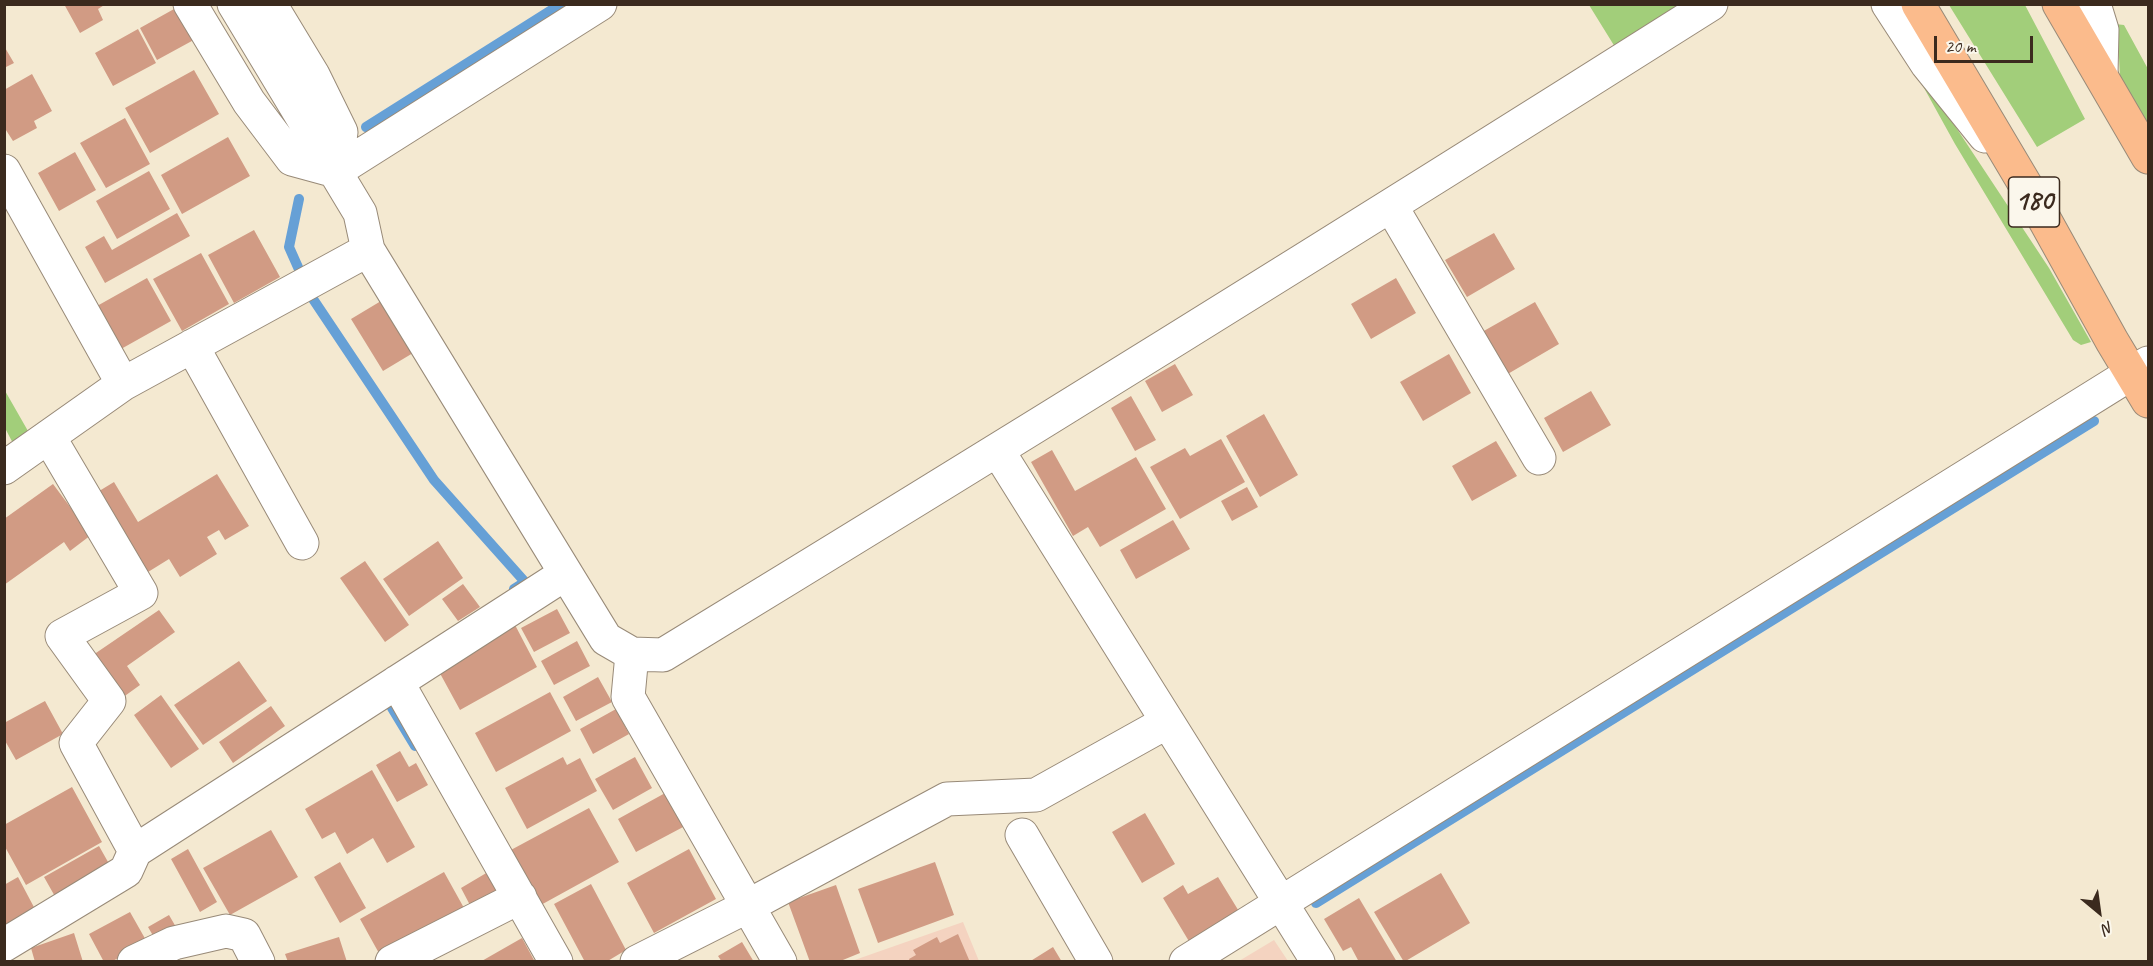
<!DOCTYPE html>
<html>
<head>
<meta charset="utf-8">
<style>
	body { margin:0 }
	#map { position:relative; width:2153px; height:966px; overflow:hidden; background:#f4e9d1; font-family:Caveat,sans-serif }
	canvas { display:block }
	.frame { position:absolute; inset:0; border:6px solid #3b2a1e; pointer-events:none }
	.north { position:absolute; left:2069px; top:882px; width:60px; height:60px; -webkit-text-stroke:4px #fbf7ec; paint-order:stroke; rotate:151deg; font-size:16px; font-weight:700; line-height:24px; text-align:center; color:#3b2a1e }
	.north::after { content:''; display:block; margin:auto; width:21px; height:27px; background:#3b2a1e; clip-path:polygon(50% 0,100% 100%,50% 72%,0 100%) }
	.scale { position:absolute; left:1934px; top:36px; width:99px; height:27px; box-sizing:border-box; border:3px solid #3b2a1e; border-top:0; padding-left:8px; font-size:18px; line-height:21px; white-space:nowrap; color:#3b2a1e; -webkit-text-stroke:4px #fbf7ec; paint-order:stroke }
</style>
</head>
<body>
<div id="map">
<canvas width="2153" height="966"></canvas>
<div class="frame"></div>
<div class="north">N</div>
<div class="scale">20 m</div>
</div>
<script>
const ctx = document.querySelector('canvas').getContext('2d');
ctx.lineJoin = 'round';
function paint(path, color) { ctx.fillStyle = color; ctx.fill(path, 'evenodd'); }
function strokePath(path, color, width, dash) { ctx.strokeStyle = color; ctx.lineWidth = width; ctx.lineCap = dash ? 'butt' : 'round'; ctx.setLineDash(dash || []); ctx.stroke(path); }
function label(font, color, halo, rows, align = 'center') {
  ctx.font = font + ' Caveat,sans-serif'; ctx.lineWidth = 6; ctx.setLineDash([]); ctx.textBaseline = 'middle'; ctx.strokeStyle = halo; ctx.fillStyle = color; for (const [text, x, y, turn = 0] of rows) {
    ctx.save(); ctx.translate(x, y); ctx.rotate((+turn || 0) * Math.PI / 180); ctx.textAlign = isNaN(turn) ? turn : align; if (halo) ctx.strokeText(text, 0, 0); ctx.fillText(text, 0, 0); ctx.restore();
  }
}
const built = new Path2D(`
	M 963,922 L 979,961 L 849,962 Z
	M 1274,940 L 1288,961 L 1239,961 Z`);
const green = new Path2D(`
	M 1589,5 L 1682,5 L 1615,47 Z
	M 1949,5 L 2025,5 L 2085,119 L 2037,147 Z
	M 2115,24 L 2124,25 L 2148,69 L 2148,125 L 2120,76 L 2118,39 Z
	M 1916,67 L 2049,268 L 2091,342 L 2081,345 L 2073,340 L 1955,144 L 1913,68 Z
	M 4,389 L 32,438 L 16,449 L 5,428 Z`);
const stream = new Path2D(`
	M 366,127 L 561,4
	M 299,199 L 289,247 L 301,274
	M 311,296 L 434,480 L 525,582 L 514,589
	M 392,708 L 415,746
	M 1316,903 L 2094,421`);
const building = new Path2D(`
	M 64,4 L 106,4 L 98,9 L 103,20 L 80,33 Z
	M 183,4 L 201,36 L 157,60 L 140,28 Z
	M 138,29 L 156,63 L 113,86 L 95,53 Z
	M 4,46 L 14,63 L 4,68 Z
	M 194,70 L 219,114 L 150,153 L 125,108 Z
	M 32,74 L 52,111 L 34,121 L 37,128 L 13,141 L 4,127 L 4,90 Z
	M 125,118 L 150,164 L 106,188 L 80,143 Z
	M 228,137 L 250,176 L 182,214 L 161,175 Z
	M 75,152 L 96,190 L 59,211 L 38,173 Z
	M 149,171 L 170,209 L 117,239 L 96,201 Z
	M 177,213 L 190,236 L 105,283 L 85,247 L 104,236 L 112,250 Z
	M 254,230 L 280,277 L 234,303 L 208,255 Z
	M 1494,233 L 1515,269 L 1467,297 L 1445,260 Z
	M 201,253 L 229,304 L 182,331 L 153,279 Z
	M 147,278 L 171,321 L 121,349 L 97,306 Z
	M 1396,278 L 1416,313 L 1371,339 L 1351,304 Z
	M 381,301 L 413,353 L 383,371 L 351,319 Z
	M 1535,302 L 1559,344 L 1506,375 L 1482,332 Z
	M 1449,354 L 1471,393 L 1423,421 L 1400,382 Z
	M 1175,364 L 1193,395 L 1162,412 L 1145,381 Z
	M 1591,391 L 1611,425 L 1563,452 L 1544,418 Z
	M 1131,396 L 1156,440 L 1135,451 L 1111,408 Z
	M 1264,414 L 1298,475 L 1260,497 L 1226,436 Z
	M 1221,439 L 1245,482 L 1180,519 L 1150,467 L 1185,448 L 1190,456 Z
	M 1496,441 L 1517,476 L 1472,501 L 1452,466 Z
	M 1052,450 L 1075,491 L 1136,457 L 1166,509 L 1100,547 L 1088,527 L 1073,536 L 1031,462 Z
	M 217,474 L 249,526 L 225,540 L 219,530 L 207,537 L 217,554 L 180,577 L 169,559 L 140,577 L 91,496 L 114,482 L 138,522 Z
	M 53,484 L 91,535 L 70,551 L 64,542 L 4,585 L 4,519 Z
	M 1247,487 L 1258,507 L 1232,521 L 1221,501 Z
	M 1173,520 L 1190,549 L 1136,579 L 1120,550 Z
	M 438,541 L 463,578 L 409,616 L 383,579 Z
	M 365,561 L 409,625 L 385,642 L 340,578 Z
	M 463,584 L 480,607 L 458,621 L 442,599 Z
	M 557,609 L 570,633 L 534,652 L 521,628 Z
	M 159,610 L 175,632 L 127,666 L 140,685 L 122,698 L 93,655 Z
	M 514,623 L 537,667 L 460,710 L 436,666 Z
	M 577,641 L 590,666 L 554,685 L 541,661 Z
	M 239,661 L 267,701 L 203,745 L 174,705 Z
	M 598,677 L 612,702 L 576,721 L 563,697 Z
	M 550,692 L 571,731 L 496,772 L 475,733 Z
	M 161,695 L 199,749 L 171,768 L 134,715 Z
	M 45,701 L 63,734 L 16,760 L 4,739 L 4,723 Z
	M 271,706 L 285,726 L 233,763 L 219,742 Z
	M 616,709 L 629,734 L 593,754 L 580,729 Z
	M 400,751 L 409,767 L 416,763 L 428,785 L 397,802 L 376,765 Z
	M 563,757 L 567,765 L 580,758 L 597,791 L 527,829 L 505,788 Z
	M 635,757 L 652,788 L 613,810 L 595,779 Z
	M 372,770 L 415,847 L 387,863 L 373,838 L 347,854 L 335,832 L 322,839 L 305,809 Z
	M 72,787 L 102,842 L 26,885 L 4,845 L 4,825 Z
	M 667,792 L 685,826 L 636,852 L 618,819 Z
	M 589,808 L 619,862 L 539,906 L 509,851 Z
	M 1145,813 L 1175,864 L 1142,883 L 1112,832 Z
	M 271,830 L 298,877 L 230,915 L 203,868 Z
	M 99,846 L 112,869 L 57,900 L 44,877 Z
	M 188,849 L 217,902 L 200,912 L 171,859 Z
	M 689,849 L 716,899 L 654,933 L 627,883 Z
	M 340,862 L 366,908 L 340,923 L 314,877 Z
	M 935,862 L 954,915 L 878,943 L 858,889 Z
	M 444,872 L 464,908 L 380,955 L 360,919 Z
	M 488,872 L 499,891 L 471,907 L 461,888 Z
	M 1441,873 L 1470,923 L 1404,962 L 1374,912 Z
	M 18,877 L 36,911 L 4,928 L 4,885 Z
	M 1218,877 L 1240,913 L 1190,943 L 1163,898 L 1183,885 L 1188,894 Z
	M 591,884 L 626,950 L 606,962 L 585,962 L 554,904 Z
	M 836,885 L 860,953 L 838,962 L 810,962 L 788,902 Z
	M 1359,898 L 1397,962 L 1359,962 L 1351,947 L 1343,951 L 1324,919 Z
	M 130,912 L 147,942 L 111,962 L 104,962 L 89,934 Z
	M 169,915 L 180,934 L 159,946 L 148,927 Z
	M 74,933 L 83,962 L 35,962 L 31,948 Z
	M 958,934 L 970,962 L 910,962 L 909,959 L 916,955 L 913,950 L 937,937 L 940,943 Z
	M 339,937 L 347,962 L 288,962 L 285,954 Z
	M 522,938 L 535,962 L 480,962 Z
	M 742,942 L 754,962 L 722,962 L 718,956 Z
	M 1053,947 L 1062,962 L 1029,962 Z`);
const minor = new Path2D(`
	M 190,4 L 249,102 L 292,159 L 336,171 L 600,4
	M 234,4 L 360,213 L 368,250 L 606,639 L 632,654 L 663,655 C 1014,441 1363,224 1711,4
	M 270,4 L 313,75 L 341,132 L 336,171
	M 1888,4 L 1927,64 L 1985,136
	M 2094,4 L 2102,30 L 2101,74
	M 4,171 L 123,384
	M 1391,206 L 1539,458
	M 192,346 L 302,543
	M 49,437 L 141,593 L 62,636 L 109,701 L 76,743 L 135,851
	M 998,451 L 1318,962
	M 4,468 L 123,384 L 368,250
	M 632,654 L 628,697 L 780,962
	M 397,682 L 556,962
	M 1022,835 L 1096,962
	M 4,945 L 126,871 L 135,851 L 565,574
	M 134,962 L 174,943 L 226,931 L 244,935 L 258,962
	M 392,962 L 520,897
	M 637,962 L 748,906 L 947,799 L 1036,795 L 1167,722
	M 1186,962 L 2148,363`);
const highway = new Path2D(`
	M 1918,4 L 2026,186 L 2112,341 L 2148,401
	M 2059,4 L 2148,157`);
const shields = [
	[2034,202,51]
];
const shieldNames = [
	["180",2034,202]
];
paint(built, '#f4d3c0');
paint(green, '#a2ce7a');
strokePath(stream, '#66a0d6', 10);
paint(building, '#d19b84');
strokePath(minor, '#988a78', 35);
strokePath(highway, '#988a78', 35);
strokePath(minor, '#fff', 33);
strokePath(highway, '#fbbb8c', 33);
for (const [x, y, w] of shields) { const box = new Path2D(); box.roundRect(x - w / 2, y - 25, w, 50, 4.5); ctx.fillStyle = '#fbf7ec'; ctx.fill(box); strokePath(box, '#3b2a1e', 1.5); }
label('bold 28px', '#3b2a1e', null, shieldNames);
</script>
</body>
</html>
